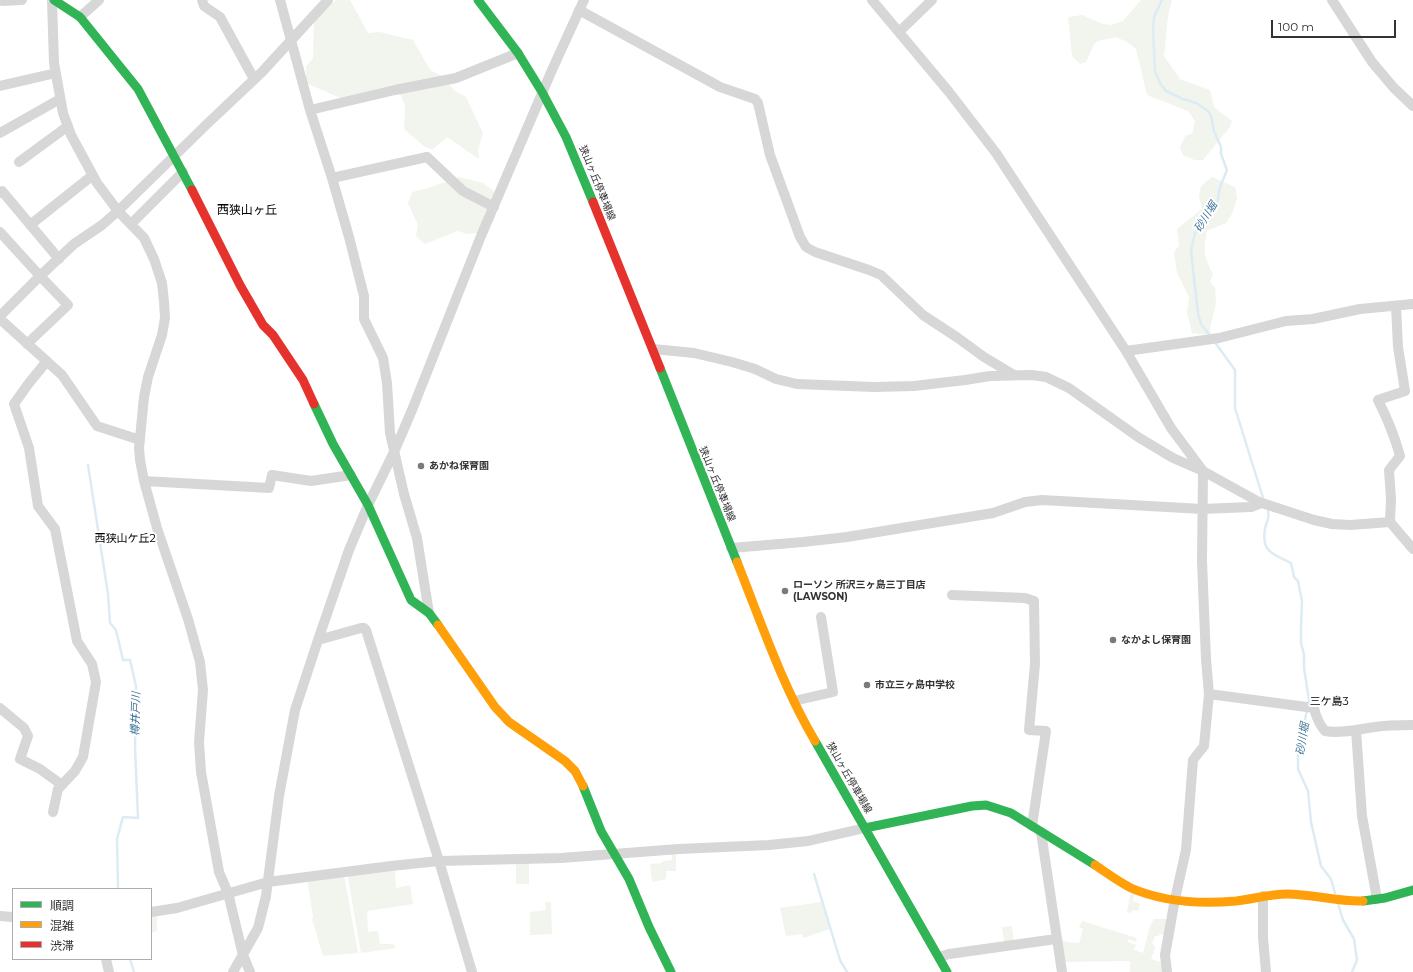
<!DOCTYPE html>
<html>
<head>
<meta charset="utf-8">
<style>
	body { margin:0 }
	#map { position:relative; width:1413px; height:972px; overflow:hidden; background:#fff; font-family:Montserrat,"Noto Sans JP",sans-serif }
	canvas { display:block }
	.legend { position:absolute; left:12px; top:888px; width:140px; height:72px; box-sizing:border-box; background:#fff; border:1px solid #adadad; margin:0; padding:5px 7px; list-style:none; font-size:12px; color:#333 }
	.legend li { display:flex; align-items:center; gap:8px; height:20px }
	.legend b { width:20px; border:1px solid #adadad }
	.scale { position:absolute; left:1271px; top:20px; width:125px; height:18px; box-sizing:border-box; border:2px solid #333; border-top:0; padding-left:5px; font-size:12px; line-height:14px; white-space:nowrap; color:#333; -webkit-text-stroke:3px #fff; paint-order:stroke }
</style>
</head>
<body>
<div id="map">
<canvas width="1413" height="972"></canvas>
<ul class="legend">
<li><b style="height:5px;background:#30b455"></b>順調</li>
<li><b style="height:5px;background:#ff9f0a"></b>混雑</li>
<li><b style="height:5px;background:#e5322d"></b>渋滞</li>
</ul>
<div class="scale">100 m</div>
</div>
<script>
const ctx = document.querySelector('canvas').getContext('2d');
ctx.lineJoin = 'round';
function paint(path, color) { ctx.fillStyle = color; ctx.fill(path, 'evenodd'); }
function strokePath(path, color, width, dash) { ctx.strokeStyle = color; ctx.lineWidth = width; ctx.lineCap = dash ? 'butt' : 'round'; ctx.setLineDash(dash || []); ctx.stroke(path); }
function label(font, color, halo, rows, align = 'center') {
  ctx.font = font + ' Montserrat,"Noto Sans JP",sans-serif'; ctx.lineWidth = 4; ctx.setLineDash([]); ctx.textBaseline = 'middle'; ctx.strokeStyle = halo; ctx.fillStyle = color; for (const [text, x, y, turn = 0] of rows) {
    ctx.save(); ctx.translate(x, y); ctx.rotate((+turn || 0) * Math.PI / 180); ctx.textAlign = isNaN(turn) ? turn : align; if (halo) ctx.strokeText(text, 0, 0); ctx.fillText(text, 0, 0); ctx.restore();
  }
}
const green = new Path2D(`
	M 336,0 L 350,0 L 368,33 L 380,32 L 413,40 L 430,70 L 440,75 L 455,91 L 466,97 L 483,133 L 478,150 L 479,159 L 447,137 L 432,150 L 425,147 L 404,129 L 405,106 L 397,86 L 345,100 L 306,83 L 306,67 L 313,58 L 314,20 Z
	M 1141,0 L 1172,0 L 1168,16 L 1164,56 L 1180,79 L 1210,90 L 1214,107 L 1232,121 L 1230,127 L 1203,160 L 1195,160 L 1183,155 L 1180,147 L 1186,135 L 1192,134 L 1195,121 L 1188,111 L 1147,95 L 1136,49 L 1127,42 L 1116,37 L 1098,41 L 1094,44 L 1086,62 L 1080,64 L 1072,56 L 1068,17 L 1082,15 L 1103,24 L 1111,25 L 1123,21 Z
	M 459,177 L 483,183 L 495,192 L 477,233 L 467,234 L 458,231 L 425,244 L 416,236 L 418,225 L 408,203 L 412,192 L 425,189 Z
	M 1212,177 L 1235,187 L 1237,198 L 1232,214 L 1226,223 L 1207,231 C 1203,250 1204,258 1213,274 L 1210,282 L 1215,287 L 1216,304 L 1210,328 L 1211,335 L 1192,333 L 1187,313 L 1189,297 L 1177,273 L 1174,253 L 1179,245 L 1177,229 L 1202,209 L 1199,197 L 1201,186 Z
	M 672,853 L 676,854 L 676,871 L 666,871 L 666,879 L 652,882 L 650,864 L 662,863 L 663,861 L 672,860 Z
	M 529,861 L 529,884 L 516,884 L 516,862 Z
	M 395,869 L 396,888 L 410,885 L 413,904 L 367,911 L 368,932 L 378,931 L 380,944 L 393,944 L 396,948 L 361,953 L 348,877 L 349,874 Z
	M 344,875 L 358,953 L 323,956 L 312,919 L 313,916 L 307,879 Z
	M 1131,891 L 1135,893 L 1133,901 L 1140,904 L 1138,911 L 1132,910 L 1132,913 L 1127,912 Z
	M 545,902 L 551,902 L 552,934 L 530,935 L 530,912 L 546,910 Z
	M 822,902 L 830,929 L 803,938 L 802,934 L 786,936 L 780,908 Z
	M 157,915 L 157,931 L 151,933 L 151,916 Z
	M 1154,919 L 1165,919 L 1168,923 L 1167,935 L 1160,934 L 1158,936 L 1155,936 L 1152,944 L 1155,946 L 1155,948 L 1151,959 L 1163,963 L 1164,972 L 1130,972 L 1130,961 L 1063,962 L 1059,939 L 1067,942 L 1079,943 L 1083,929 L 1079,927 L 1082,921 L 1137,938 L 1136,942 L 1128,939 L 1128,942 L 1136,945 L 1134,950 L 1143,953 L 1150,926 Z
	M 1012,926 L 1014,942 L 1004,943 L 1002,927 Z`);
const stream = new Path2D(`
	M 1162,0 L 1154,17 L 1153,29 L 1155,71 L 1160,83 L 1166,91 L 1183,99 L 1196,103 L 1208,111 L 1211,116 L 1214,131 L 1221,147 L 1221,154 L 1227,170 L 1220,187 L 1217,204 L 1195,233 L 1191,250 L 1198,314 L 1201,324 L 1211,337
	M 1214,341 L 1235,370 L 1235,408 L 1264,501
	M 88,465 L 108,594 L 110,623 L 116,630 L 123,660 L 130,660 L 136,686 L 135,748 L 138,818 L 123,817 L 117,839 L 118,889
	M 1268,511 C 1270,520 1266,521 1265,529 C 1261,553 1274,554 1291,563 L 1294,577 L 1298,581 L 1302,601 L 1301,629 L 1301,643 L 1304,655 L 1304,668 L 1309,700 L 1308,705
	M 1307,710 L 1298,755 L 1298,769 L 1308,791 L 1311,822 L 1321,866 L 1331,879 L 1335,893
	M 814,874 L 840,960 L 847,972
	M 1338,903 L 1343,920 L 1354,939 L 1357,960 L 1352,972
	M 130,959 L 134,972`);
const street = new Path2D(`
	M 0,0 L 2,1 L 22,0
	M 52,0 L 54,63 L 63,113 L 71,135 L 97,183 L 118,211 L 144,238 L 154,259 L 162,283 L 164,302 L 165,318 L 162,335 L 148,377 L 144,397 L 139,448 L 140,460 L 144,481 L 157,528 L 188,619 L 200,662 L 203,690 L 199,742 L 201,772 L 219,872 L 228,893 L 243,955 L 250,972
	M 202,0 L 204,6 L 220,17 L 254,79
	M 280,0 L 310,110 L 332,178 L 349,237 L 364,296 L 364,319 L 383,358 L 387,383 L 390,433 L 404,494 L 417,538 L 429,613
	M 872,0 L 949,92 L 996,153 L 1126,351 L 1171,428 L 1203,471 L 1259,502 L 1314,520 L 1332,524 L 1350,525 L 1390,522 L 1413,549
	M 1332,0 L 1372,62 L 1394,88 L 1413,106
	M 579,10 L 720,87 L 755,99 L 758,103 L 770,155 L 800,237 L 806,247 L 815,252 L 869,270 L 881,275 L 923,315 L 958,338 L 984,357 L 1014,375
	M 80,17 L 99,0
	M 899,32 L 932,0
	M 0,86 L 56,73
	M 310,110 L 395,90 L 456,78 L 518,53
	M 0,133 L 60,99
	M 19,162 L 68,126
	M 332,178 L 427,157 L 463,191 L 494,207
	M 0,193 L 2,191 L 59,259
	M 131,224 L 183,172
	M 30,225 L 93,175
	M 0,232 L 40,276 L 68,305 L 27,344
	M 0,316 L 40,276 L 74,244 L 102,225 L 118,211 L 206,125 L 262,72 L 328,0
	M 0,319 L 62,375 L 97,426 L 140,440
	M 653,349 L 694,353 L 732,362 L 755,369 L 776,379 L 797,384 L 874,387 L 914,386 L 965,380 L 990,376 L 1032,375 L 1046,377 L 1069,388 L 1138,437 L 1173,458 L 1203,471 L 1202,561 L 1206,659 L 1209,694 L 1204,746 L 1193,760 L 1186,850 L 1175,899 L 1165,955 L 1167,972
	M 1126,351 L 1219,338 L 1286,321 L 1313,319 L 1360,309 L 1413,304
	M 47,361 L 29,383 L 14,404 L 29,448 L 38,506 L 55,529 L 77,641 L 92,664 L 96,682 L 83,757 L 75,771 L 58,789 L 53,812
	M 144,481 L 269,488 L 272,475 L 311,481 L 351,475
	M 1390,522 L 1391,499 L 1389,470 L 1400,456 C 1395,437 1387,418 1378,400 L 1405,391 L 1398,347 L 1396,306
	M 731,548 L 803,542 L 847,537 L 993,513 L 1025,502 L 1042,500 L 1202,509 L 1251,507 L 1261,503
	M 952,595 L 1025,598 L 1034,601 L 1035,664 L 1029,730 L 1046,731 L 1032,826
	M 318,640 L 361,628 L 364,628 L 366,630 L 439,861 L 472,972
	M 1209,694 L 1314,708 C 1316,717 1319,724 1325,731 C 1342,734 1359,729 1375,727 C 1387,725 1401,725 1413,725
	M 794,701 L 833,692 L 821,617
	M 0,708 L 24,728 L 28,736 L 20,759 L 40,769 L 62,785
	M 1356,730 L 1362,816 L 1377,899
	M 1041,832 L 1062,972
	M 1263,896 L 1263,938 L 1266,972
	M 151,912 L 177,908 L 268,882 L 391,866 L 439,861 L 561,858 L 679,849 L 769,845 L 808,841 L 865,828
	M 0,916 L 13,917
	M 939,957 L 949,954 L 1056,939
	M 106,959 L 109,972
	M 233,972 L 258,928 L 266,896 L 279,796 L 295,710 L 318,640 L 349,550 L 368,505 L 394,452 L 412,410 L 481,236 L 552,70 L 584,0`);
const fast = new Path2D(`
	M 54,0 L 80,17 L 138,89 L 192,190
	M 478,0 L 518,53 L 542,92 L 566,137 L 593,202
	M 660,368 L 737,562
	M 314,404 L 333,444 L 368,505 L 411,600 L 429,613 L 438,625
	M 815,741 L 947,972
	M 583,786 L 601,831 L 629,879 L 649,927 L 671,972
	M 865,828 L 972,806 L 986,805 L 1011,813 L 1095,865
	M 1363,901 L 1385,898 L 1413,890`);
const slow = new Path2D(`
	M 737,562 C 761,622 782,685 815,741
	M 438,625 L 495,707 L 509,722 L 565,761 L 575,771 L 583,786
	M 1095,865 C 1107,873 1119,882 1131,888 C 1163,902 1202,904 1236,901 C 1254,899 1269,894 1287,894 C 1313,894 1337,902 1363,901`);
const jam = new Path2D(`
	M 192,190 L 240,285 L 263,325 L 273,335 L 303,380 L 314,404
	M 593,202 L 660,368`);
const markers = [
	[421,466,4,"#7a7a7a"],
	[785,591,4,"#7a7a7a"],
	[1113,640,4,"#7a7a7a"],
	[867,685,4,"#7a7a7a"]
];
const streetNames = [
	["狭山ヶ丘停車場線",597,183,68],
	["狭山ヶ丘停車場線",717,484,68],
	["狭山ヶ丘停車場線",849,778,60]
];
const poiNames = [
	["あかね保育園",429,466],
	["ローソン 所沢三ヶ島三丁目店",793,585],
	["(LAWSON)",793,597],
	["なかよし保育園",1121,640],
	["市立三ヶ島中学校",875,685]
];
const waterNames = [
	["砂川堀",1206,217,-58],
	["樽井戸川",136,714,-88],
	["砂川堀",1303,739,-81]
];
const neighbourhoodNames = [
	["西狭山ケ丘2",125,539],
	["三ケ島3",1329,702]
];
const quarterNames = [
	["西狭山ヶ丘",247,210]
];
paint(green, '#f1f5ed');
strokePath(stream, '#ddebf3', 2.5);
strokePath(street, '#d7d7d7', 10);
strokePath(fast, '#30b455', 9);
strokePath(slow, '#ff9f0a', 9);
strokePath(jam, '#e5322d', 9);
for (const [x, y, r, color] of markers) { const dot = new Path2D(); dot.arc(x, y, r, 0, 2 * Math.PI); ctx.fillStyle = color; ctx.fill(dot); strokePath(dot, '#fff', 1.5); }
label('10px', '#333', '#fff', streetNames);
label('bold 10px', '#333', '#fff', poiNames, 'left');
label('italic 11px', '#3f7597', '#fff', waterNames);
label('11px', '#000', '#fff', neighbourhoodNames);
label('12px', '#000', '#fff', quarterNames);
</script>
</body>
</html>
